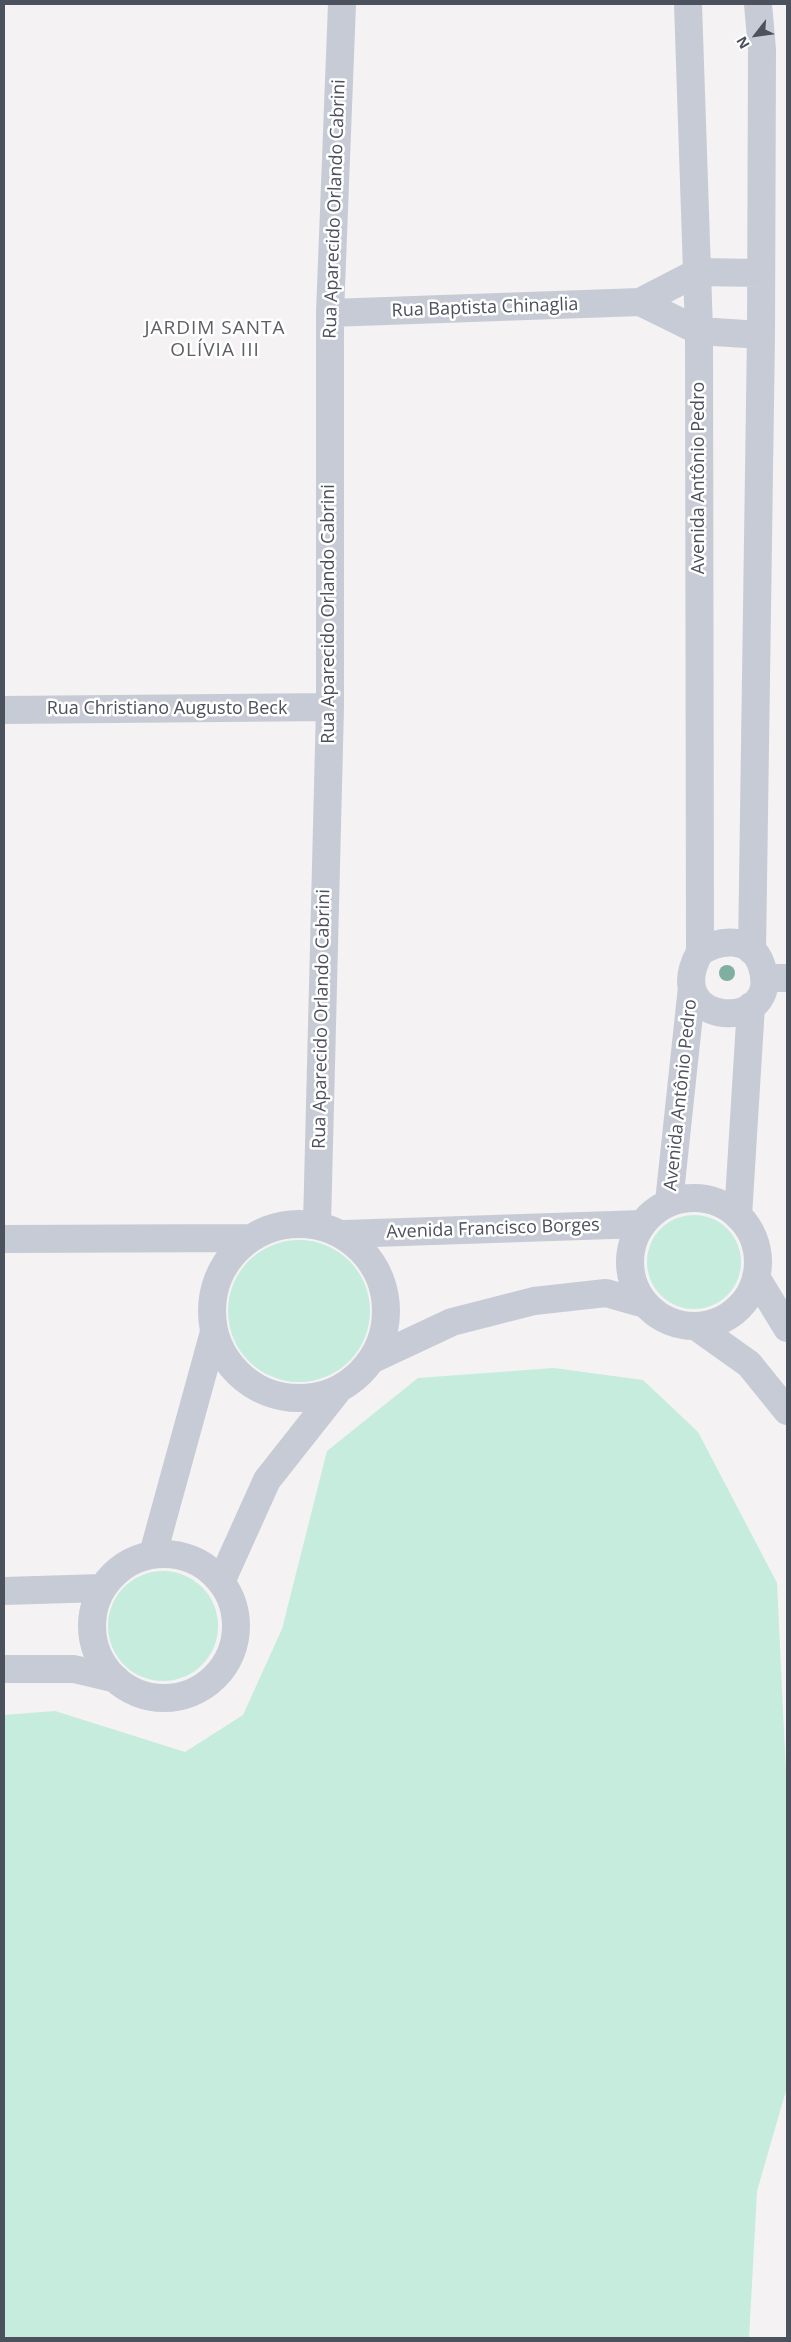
<!DOCTYPE html>
<html>
<head>
<meta charset="utf-8">
<style>
	body { margin:0 }
	#map { position:relative; width:791px; height:2342px; overflow:hidden; background:#f4f2f2; font-family:"Open Sans",sans-serif }
	canvas { display:block }
	.frame { position:absolute; inset:0; border:5px solid #4b515d; pointer-events:none }
	.north { position:absolute; left:731px; top:10px; width:50px; height:50px; -webkit-text-stroke:4px #fff; paint-order:stroke; rotate:240deg; font-size:14px; font-weight:700; line-height:20px; text-align:center; color:#4b515d }
	.north::after { content:''; display:block; margin:auto; width:18px; height:22px; background:#4b515d; clip-path:polygon(50% 0,100% 100%,50% 72%,0 100%) }
</style>
</head>
<body>
<div id="map">
<canvas width="791" height="2342"></canvas>
<div class="frame"></div>
<div class="north">N</div>
</div>
<script>
const ctx = document.querySelector('canvas').getContext('2d');
ctx.lineJoin = 'round';
function paint(path, color) { ctx.fillStyle = color; ctx.fill(path, 'evenodd'); }
function strokePath(path, color, width, dash) { ctx.strokeStyle = color; ctx.lineWidth = width; ctx.lineCap = dash ? 'butt' : 'round'; ctx.setLineDash(dash || []); ctx.stroke(path); }
function label(font, color, halo, rows, align = 'center') {
  ctx.font = font + ' "Open Sans",sans-serif'; ctx.lineWidth = 5; ctx.setLineDash([]); ctx.textBaseline = 'middle'; ctx.strokeStyle = halo; ctx.fillStyle = color; for (const [text, x, y, turn = 0] of rows) {
    ctx.save(); ctx.translate(x, y); ctx.rotate((+turn || 0) * Math.PI / 180); ctx.textAlign = isNaN(turn) ? turn : align; if (halo) ctx.strokeText(text, 0, 0); ctx.fillText(text, 0, 0); ctx.restore();
  }
}
const green = new Path2D(`
	M647 1262a47 47 0 1 1 94 0a47 47 0 1 1-94 0Z
	M228 1311a71 71 0 1 1 142 0a71 71 0 1 1-142 0Z
	M 554,1368 L 643,1380 L 698,1432 L 777,1583 L 787,1795 L 787,2087 L 757,2191 L 749,2338 L 4,2338 L 4,1715 L 55,1711 L 185,1752 L 243,1715 L 282,1629 L 327,1451 L 418,1378 Z
	M108 1626a55 55 0 1 1 110 0a55 55 0 1 1-110 0Z`);
const street = new Path2D(`
	M 688,4 L 699,331 L 700,952 C 657,1029 787,1034 761,964 C 751,936 720,939 700,952
	M 640,302 L 699,331 L 761,335
	M 330,313 L 640,302 L 698,272 L 761,273
	M 4,710 L 330,707
	M 752,951 L 761,335 L 762,50 L 758,4
	M 764,978 L 787,978
	M630 1262a64 64 0 1 1 128 0a64 64 0 1 1-128 0Z
	M 669,1202 L 692,987
	M 738,1216 L 751,1006
	M212 1311a87 87 0 1 1 174 0a87 87 0 1 1-174 0Z
	M 317,1224 L 330,707 L 330,313 L 342,4
	M 344,1234 L 642,1224
	M 4,1239 L 249,1238
	M 756,1277 L 787,1328
	M 697,1327 L 749,1364 L 787,1411
	M 373,1359 L 452,1322 L 534,1301 L 606,1293 L 645,1304
	M 153,1554 L 214,1332
	M92 1626a72 72 0 1 1 144 0a72 72 0 1 1-144 0Z
	M 221,1582 L 267,1480 L 338,1390
	M 4,1591 L 102,1588
	M 4,1669 L 74,1669 L 116,1679`);
const trees = [
	[727,973]
];
const streetNames = [
	["Rua Aparecido Orlando Cabrini",335,209,-88],
	["Rua Baptista Chinaglia",485,308,-2],
	["Avenida Antônio Pedro",699,478,-90],
	["Rua Aparecido Orlando Cabrini",329,614,-90],
	["Rua Christiano Augusto Beck",167,709],
	["Rua Aparecido Orlando Cabrini",322,1019,-89],
	["Avenida Antônio Pedro",681,1095,-84],
	["Avenida Francisco Borges",493,1229,-2]
];
const neighbourhoodNames = [
	["JARDIM SANTA",215,329],
	["OLÍVIA III",215,351]
];
paint(green, '#c5ecdd');
strokePath(street, '#c7cbd5', 28);
ctx.fillStyle = '#80afa2';
for (const [x, y] of trees) { ctx.beginPath(); ctx.arc(x, y, 8, 0, 2 * Math.PI); ctx.fill(); }
label('18px', '#4b515d', '#fff', streetNames);
ctx.letterSpacing = '1px';
label('19px', '#5f6066', '#fff', neighbourhoodNames);
ctx.letterSpacing = '0px';
</script>
</body>
</html>
